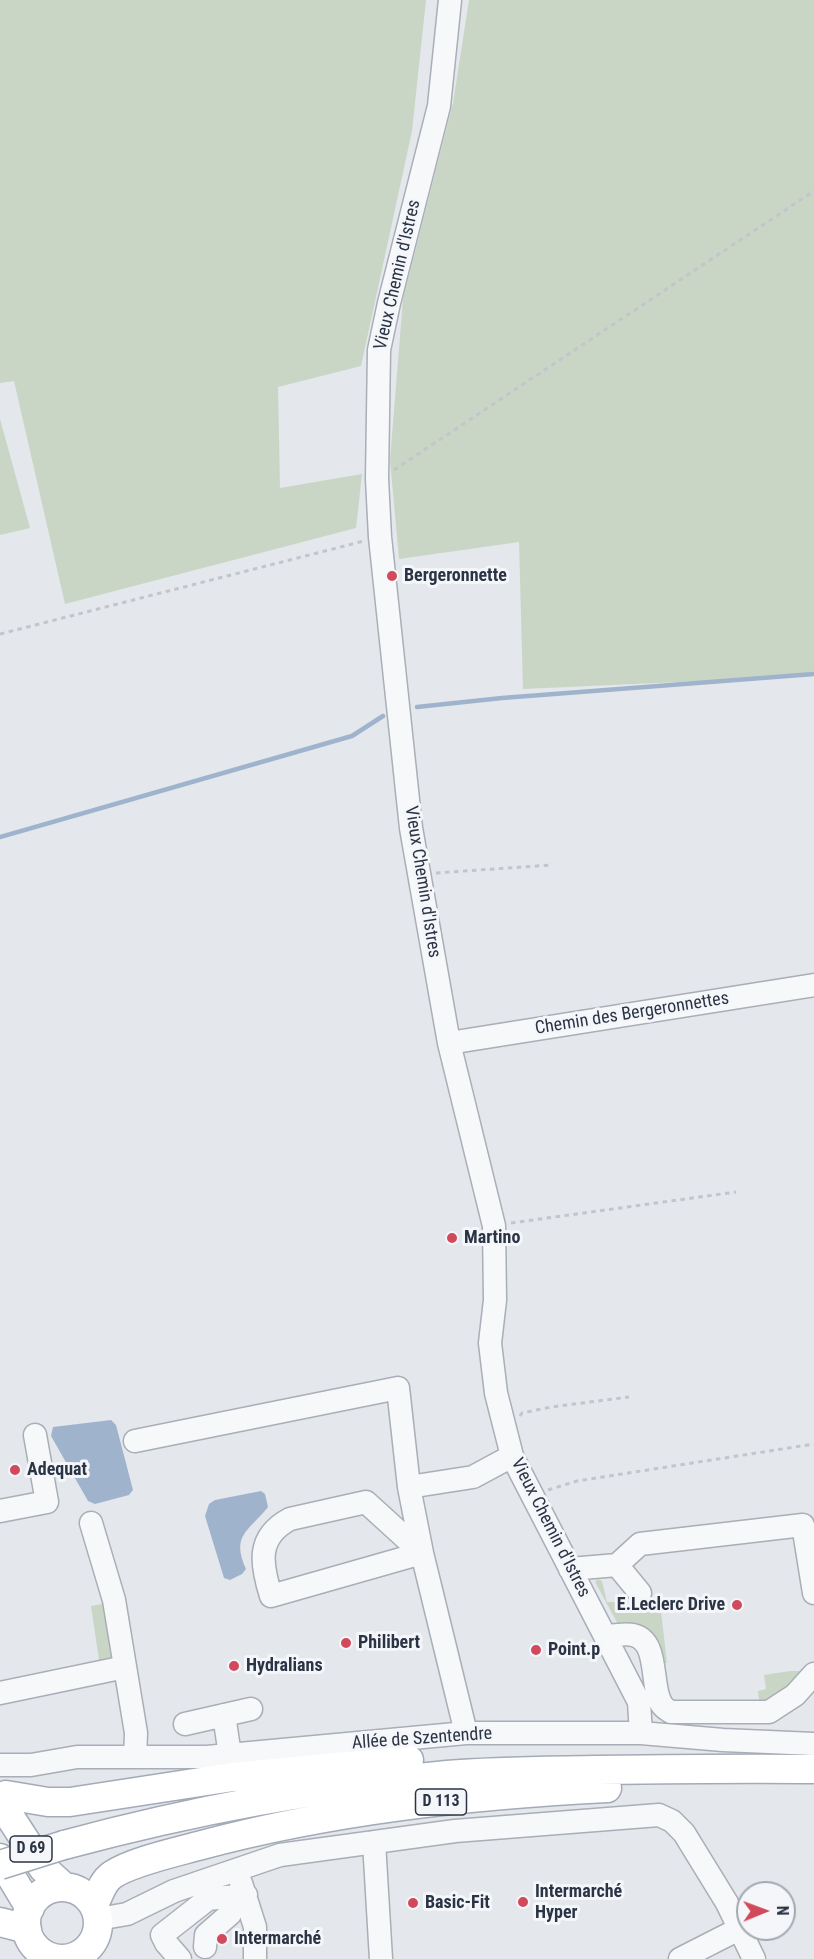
<!DOCTYPE html>
<html>
<head>
<meta charset="utf-8">
<style>
	body { margin:0 }
	#map { position:relative; width:814px; height:1959px; overflow:hidden; background:#e4e7ec; font-family:"Roboto Condensed",sans-serif }
	canvas { display:block }
	.north { position:absolute; left:736px; top:1881px; width:60px; height:60px; box-sizing:border-box; background:#f4f6f9; border:2px solid #a4a8b1; border-radius:50%; rotate:89deg; font-size:16px; font-weight:700; line-height:24px; text-align:center; color:#2b3445 }
	.north::after { content:''; display:block; margin:auto; width:21px; height:27px; background:#d1495b; clip-path:polygon(50% 0,100% 100%,50% 72%,0 100%) }
</style>
</head>
<body>
<div id="map">
<canvas width="814" height="1959"></canvas>
<div class="north">N</div>
</div>
<script>
const ctx = document.querySelector('canvas').getContext('2d');
ctx.lineJoin = 'round';
function paint(path, color) { ctx.fillStyle = color; ctx.fill(path, 'evenodd'); }
function strokePath(path, color, width, dash) { ctx.strokeStyle = color; ctx.lineWidth = width; ctx.lineCap = dash ? 'butt' : 'round'; ctx.setLineDash(dash || []); ctx.stroke(path); }
function label(font, color, halo, rows, align = 'center') {
  ctx.font = font + ' "Roboto Condensed",sans-serif'; ctx.lineWidth = 6; ctx.setLineDash([]); ctx.textBaseline = 'middle'; ctx.strokeStyle = halo; ctx.fillStyle = color; for (const [text, x, y, turn = 0] of rows) {
    ctx.save(); ctx.translate(x, y); ctx.rotate((+turn || 0) * Math.PI / 180); ctx.textAlign = isNaN(turn) ? turn : align; if (halo) ctx.strokeText(text, 0, 0); ctx.fillText(text, 0, 0); ctx.restore();
  }
}
const green = new Path2D(`
	M 0,0 L 426,0 L 412,131 L 361,366 L 278,387 L 280,488 L 362,474 L 356,528 L 65,604 L 14,381 L 0,383 Z
	M 469,0 L 814,0 L 814,676 L 523,689 L 519,542 L 399,559 L 390,460 L 403,299 L 453,103 Z
	M 0,419 L 30,528 L 0,535 Z
	M 598,1579 L 602,1581 L 607,1602 L 618,1602 L 620,1613 L 652,1609 L 653,1598 L 659,1594 L 667,1663 L 659,1663 L 619,1626 L 595,1582 Z
	M 107,1603 L 117,1659 L 102,1661 L 99,1660 L 91,1606 Z
	M 790,1671 L 799,1671 L 803,1674 L 765,1705 L 759,1700 L 758,1691 L 766,1689 L 764,1675 Z`);
const water = new Path2D(`
	M 111,1420 L 116,1425 L 133,1490 L 129,1495 L 95,1504 L 88,1501 L 51,1436 L 53,1427 Z
	M 261,1491 L 265,1494 L 268,1507 C 248,1532 231,1535 246,1569 L 242,1574 L 230,1580 L 224,1578 L 205,1516 L 209,1504 L 215,1500 Z`);
const stream = new Path2D(`
	M 417,707 L 502,698 L 814,674
	M 0,837 L 352,736 L 383,716`);
const path = new Path2D(`
	M 394,470 L 814,191
	M 0,634 L 364,541
	M 436,873 L 551,865
	M 511,1223 L 736,1192
	M 520,1416 L 522,1413 L 551,1407 L 629,1397
	M 548,1490 L 577,1481 L 814,1444`);
const minor = new Path2D(`
	M 450,0 L 439,106 L 389,303 L 379,350 L 377,479 L 380,537 L 411,828 L 449,1043 L 494,1226 L 495,1300 L 490,1343 L 496,1393 L 512,1456 L 639,1702 L 641,1733
	M 449,1043 L 814,985
	M 135,1441 L 398,1388 L 409,1487
	M 0,1511 L 47,1502 L 35,1435
	M 91,1523 L 114,1600 L 136,1733 L 135,1757
	M 617,1565 L 640,1544 L 803,1525 L 814,1593
	M 570,1569 L 617,1565 L 640,1593
	M 605,1636 C 614,1636 625,1633 633,1635 C 661,1641 649,1690 663,1706 C 665,1709 668,1710 671,1712 L 769,1712 L 795,1695 L 814,1674
	M 0,1693 L 125,1667
	M 224,1715 L 230,1755
	M 185,1724 L 251,1709
	M 466,1733 L 422,1553 L 366,1502 L 290,1519 C 256,1537 261,1564 271,1596 L 422,1553 L 409,1487 L 473,1477 L 512,1456
	M 0,1765 L 31,1765 L 77,1757 L 207,1757 L 466,1733 L 641,1733 L 723,1740 L 814,1744
	M 374,1842 L 381,1959
	M 241,1883 L 255,1927 L 255,1959
	M 98,1919 L 127,1914 L 174,1891 L 280,1855 L 455,1831 L 659,1815 L 672,1821 L 684,1833 L 727,1903 L 754,1959
	M 205,1947 L 206,1935 L 230,1914
	M 49,1959 L 50,1957
	M 180,1959 L 166,1943 L 162,1935 L 208,1899 L 246,1895
	M 680,1959 L 739,1929`);
const major = new Path2D(`
	M 6,1795 L 48,1802 L 70,1802 L 233,1777 L 409,1760
	M 3,1806 L 43,1868 L 64,1887
	M 64,1845 C 190,1811 317,1787 447,1775 C 497,1771 547,1771 596,1770 C 669,1769 741,1768 814,1769
	M 0,1858 L 30,1908
	M26 1923a36 36 0 1 1 72 0a36 36 0 1 1-72 0Z
	M 94,1905 C 99,1895 102,1882 112,1875 C 131,1862 176,1852 198,1846 C 331,1810 470,1795 607,1788
	M 0,1922 L 27,1929`);
const majorBridge = new Path2D(`
	M 0,1865 L 64,1845`);
const markers = [
	[392,576,6,"#d1495b"],
	[452,1238,6,"#d1495b"],
	[15,1470,6,"#d1495b"],
	[737,1605,6,"#d1495b"],
	[346,1643,6,"#d1495b"],
	[536,1650,6,"#d1495b"],
	[234,1666,6,"#d1495b"],
	[523,1902,6,"#d1495b"],
	[413,1903,6,"#d1495b"],
	[222,1939,6,"#d1495b"]
];
const shields = [
	[441,1802,51],
	[31,1849,42]
];
const shieldNames = [
	["D 113",441,1802],
	["D 69",31,1849]
];
const streetNames = [
	["Vieux Chemin d'Istres",398,275,-77],
	["Vieux Chemin d'Istres",422,882,81],
	["Chemin des Bergeronnettes",632,1014,-9],
	["Vieux Chemin d'Istres",550,1528,63],
	["Allée de Szentendre",422,1739,-4]
];
const poiNames = [
	["Bergeronnette",404,576],
	["Martino",464,1238],
	["Adequat",27,1470],
	["E.Leclerc Drive",725,1605,"right"],
	["Philibert",358,1643],
	["Point.p",548,1650],
	["Hydralians",246,1666],
	["Intermarché",535,1892],
	["Hyper",535,1913],
	["Basic-Fit",425,1903],
	["Intermarché",234,1939]
];
paint(green, '#c9d6c5');
paint(water, '#9fb4cc');
strokePath(stream, '#9fb4cc', 4.5);
strokePath(minor, '#a9aeb7', 25);
strokePath(major, '#a3abb8', 31);
strokePath(path, '#c2c5cb', 3, [4.5, 4.5]);
strokePath(minor, '#f7f8fa', 22);
strokePath(major, '#fff', 28);
strokePath(majorBridge, '#a3abb8', 31, []);
strokePath(majorBridge, '#fff', 28);
for (const [x, y, r, color] of markers) { const dot = new Path2D(); dot.arc(x, y, r, 0, 2 * Math.PI); ctx.fillStyle = color; ctx.fill(dot); strokePath(dot, '#f4f6f9', 2); }
for (const [x, y, w] of shields) { const box = new Path2D(); box.roundRect(x - w / 2, y - 13, w, 26, 4.5); ctx.fillStyle = '#f4f6f9'; ctx.fill(box); strokePath(box, '#2b3445', 1.5); }
label('bold 16px', '#2b3445', null, shieldNames);
label('18px', '#2b3445', '#f4f6f9', streetNames);
label('bold 18px', '#2b3445', '#f4f6f9', poiNames, 'left');
</script>
</body>
</html>
